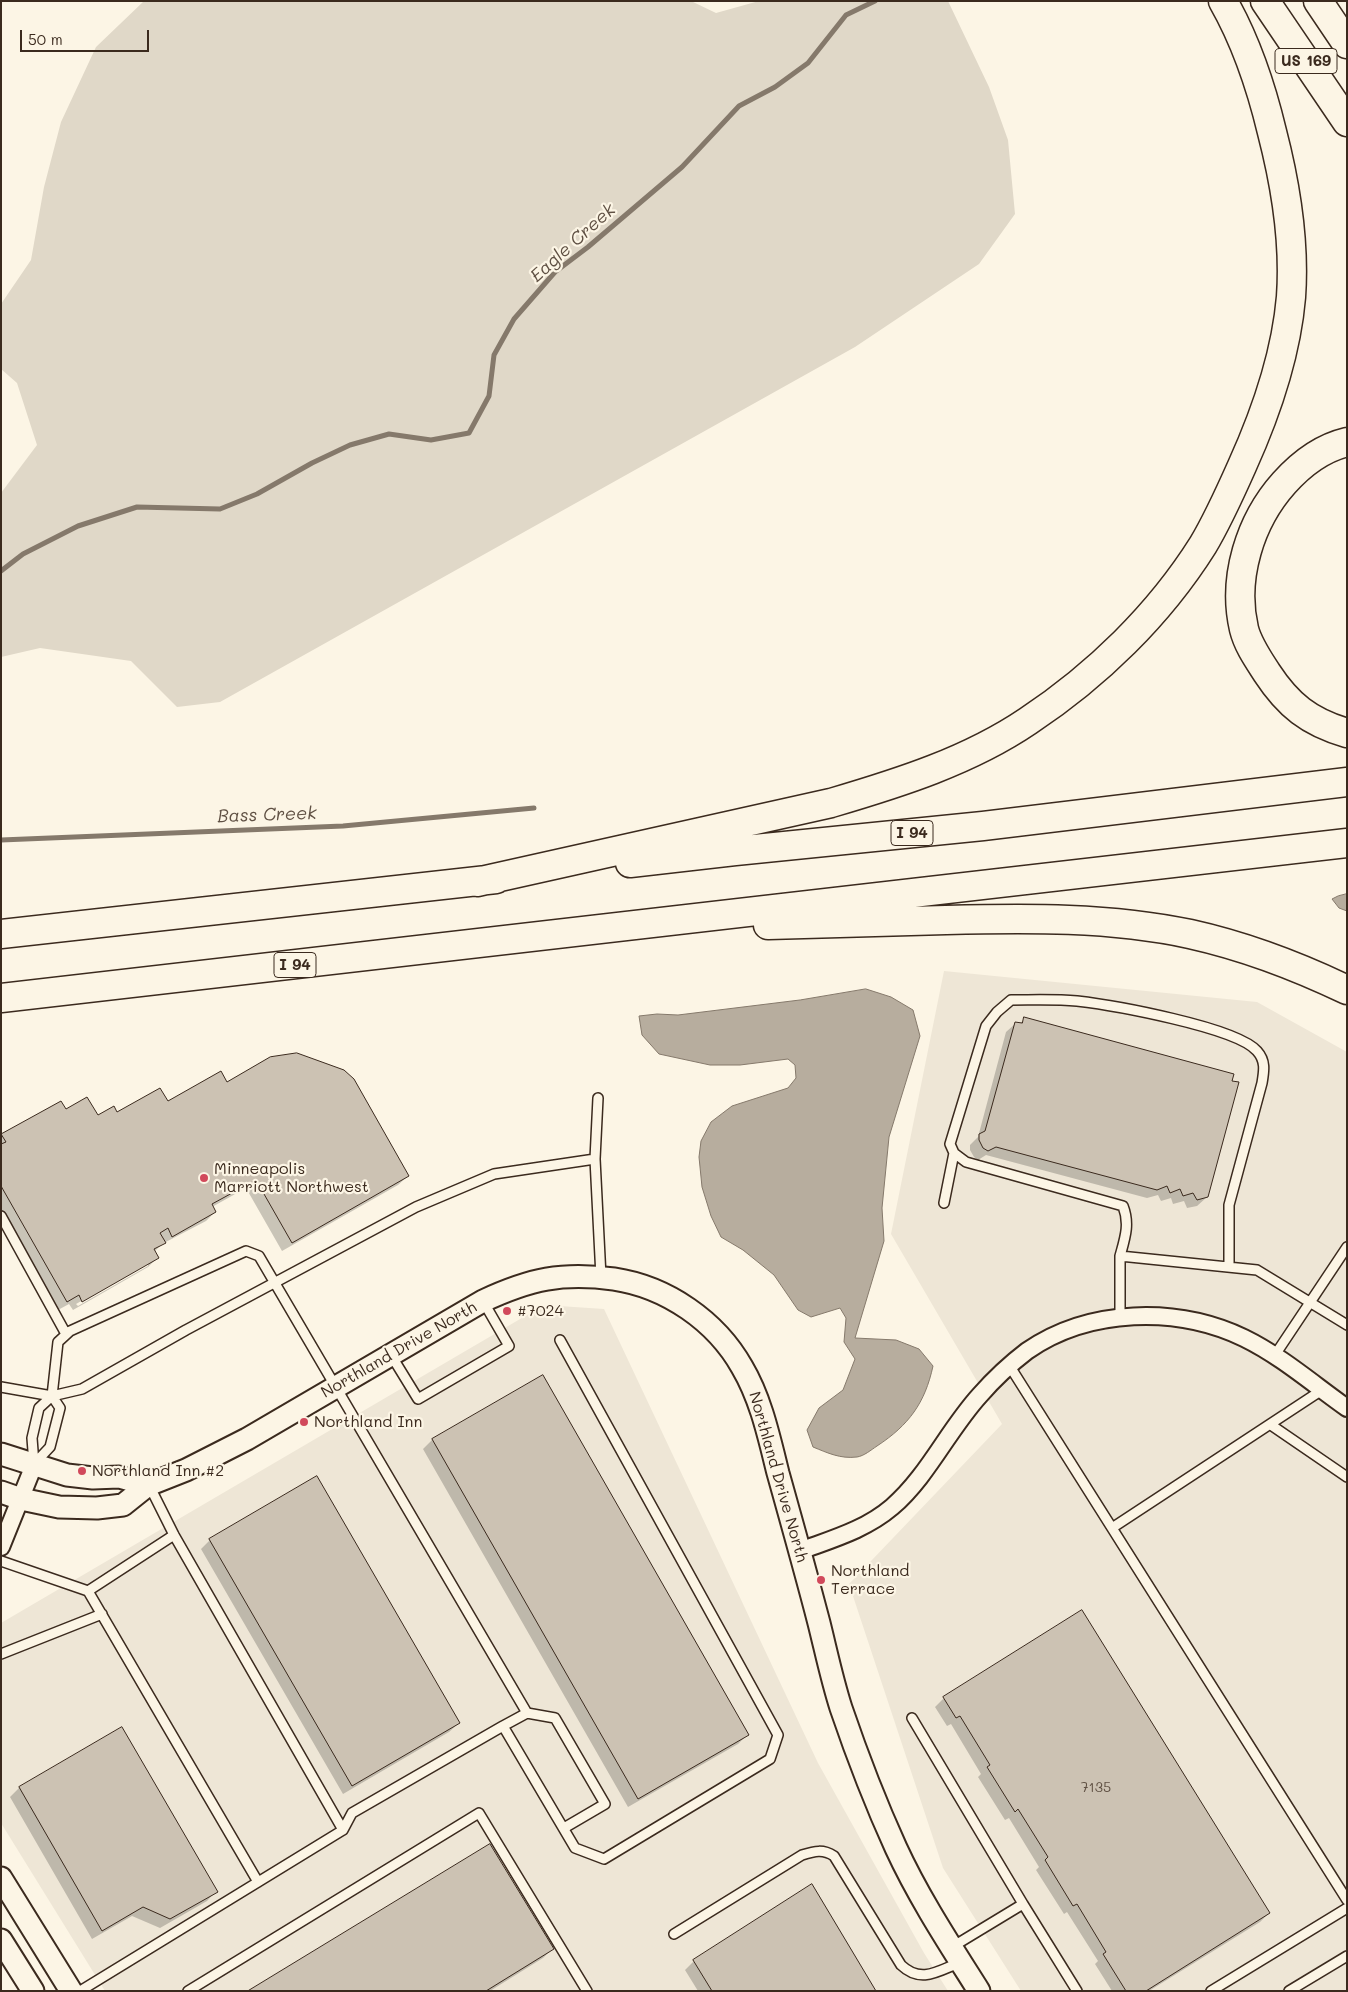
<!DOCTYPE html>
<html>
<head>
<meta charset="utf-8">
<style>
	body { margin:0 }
	#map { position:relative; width:1348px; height:1992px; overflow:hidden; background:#fcf5e5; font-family:Mali,sans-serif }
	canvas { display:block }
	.frame { position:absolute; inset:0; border:2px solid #3b2a1e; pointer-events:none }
	.scale { position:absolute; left:20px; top:30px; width:129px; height:22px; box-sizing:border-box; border:2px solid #3b2a1e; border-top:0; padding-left:6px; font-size:15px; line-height:18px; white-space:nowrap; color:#3b2a1e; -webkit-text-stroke:4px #fcf5e5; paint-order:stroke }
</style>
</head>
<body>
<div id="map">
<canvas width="1348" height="1992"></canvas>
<div class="frame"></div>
<div class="scale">50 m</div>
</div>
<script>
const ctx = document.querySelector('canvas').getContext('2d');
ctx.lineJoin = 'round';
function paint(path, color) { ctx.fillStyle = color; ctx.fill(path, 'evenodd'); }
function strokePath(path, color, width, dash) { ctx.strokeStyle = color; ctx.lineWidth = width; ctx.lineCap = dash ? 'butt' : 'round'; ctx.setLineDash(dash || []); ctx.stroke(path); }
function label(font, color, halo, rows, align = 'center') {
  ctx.font = font + ' Mali,sans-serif'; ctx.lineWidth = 4.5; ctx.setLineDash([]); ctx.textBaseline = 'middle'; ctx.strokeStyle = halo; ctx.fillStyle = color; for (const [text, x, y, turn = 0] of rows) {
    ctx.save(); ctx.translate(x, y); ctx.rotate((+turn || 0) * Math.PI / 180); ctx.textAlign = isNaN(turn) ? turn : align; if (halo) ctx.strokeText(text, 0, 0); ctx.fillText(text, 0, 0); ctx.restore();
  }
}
const built = new Path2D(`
	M 944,971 L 1257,1002 L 1347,1052 L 1347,1991 L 1021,1991 L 943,1868 L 849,1584 L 1002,1424 L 891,1234 Z
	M 544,1305 L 604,1309 L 818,1763 L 924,1953 L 948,1991 L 105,1991 L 1,1823 L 1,1623 Z`);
const green = new Path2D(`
	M 144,1 L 691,1 L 716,13 L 759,1 L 948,1 L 989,87 L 1008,140 L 1015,214 L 979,264 L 855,347 L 220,702 L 177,707 L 131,661 L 40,648 L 1,657 L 1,493 L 37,445 L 17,383 L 1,369 L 1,304 L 31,260 L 44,187 L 61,122 L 96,47 Z`);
const water = new Path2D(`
	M 1347,894 L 1347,911 L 1339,908 L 1332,899 L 1338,896 Z
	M 866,989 L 891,997 L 913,1010 L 920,1036 L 889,1137 L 882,1208 L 884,1241 L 855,1338 L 896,1340 L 919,1349 L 933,1366 C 925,1403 909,1425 877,1446 C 871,1450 864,1456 857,1457 C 840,1459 828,1453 813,1447 L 807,1430 L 819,1408 L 843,1390 L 855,1359 L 844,1342 L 846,1318 L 840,1308 L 811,1317 L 798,1310 L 774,1275 L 743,1250 L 721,1237 L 711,1216 L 702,1187 L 699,1157 L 701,1141 L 711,1122 L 732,1106 L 788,1088 L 796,1078 L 795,1065 L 788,1059 L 740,1065 L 710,1065 L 659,1054 L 642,1035 L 639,1016 L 657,1014 L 678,1015 L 800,1000 Z`);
const shadow = new Path2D(`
	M 1024,1019 L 1207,1197 L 1197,1206 L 1187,1208 L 1184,1201 L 1173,1204 L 1171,1198 L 1161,1201 L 1158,1195 L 1147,1198 L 986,1155 L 978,1160 L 974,1157 L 970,1150 L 970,1145 L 978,1137 L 1006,1032 L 1016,1023 L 1020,1024 Z
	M 226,1083 L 408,1176 L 398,1185 L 282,1251 L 246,1188 L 212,1207 L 215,1212 L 206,1221 L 162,1244 L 154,1252 L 157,1258 L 148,1267 L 73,1310 L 69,1304 L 58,1310 L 1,1211 L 1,1136 L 65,1111 L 97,1117 L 167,1103 ZM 148,1263 L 148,1266 L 78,1306 L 76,1304 Z
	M 543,1376 L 748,1734 L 738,1744 L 628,1807 L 423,1449 L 432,1440 Z
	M 210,1540 L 459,1723 L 449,1732 L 343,1794 L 201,1549 Z
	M 944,1698 L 1269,1913 L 1260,1922 L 1149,1991 L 1112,1991 L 1095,1964 L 1098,1961 L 1067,1912 L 1064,1914 L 1036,1870 L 1039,1867 L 1009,1818 L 1005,1820 L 978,1777 L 981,1774 L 951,1724 L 947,1726 L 935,1707 Z
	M 122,1728 L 216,1891 L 207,1901 L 160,1928 L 132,1916 L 92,1939 L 10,1797 L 19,1788 Z
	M 552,1949 L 543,1958 L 490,1991 L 251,1991 Z
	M 694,1961 L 875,1991 L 698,1991 L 685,1970 Z`);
const stream = new Path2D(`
	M 1,571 L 23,554 L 78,526 L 137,507 L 220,509 L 257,494 L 312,463 L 350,445 L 389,434 L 431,440 L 469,433 L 489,396 L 494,355 L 514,319 L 555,272 L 588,247 L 682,167 L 739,106 L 775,87 L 808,63 L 846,15 L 875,1
	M 1,840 L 343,826 L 534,808`);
const building = new Path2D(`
	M 1024,1017 L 1234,1074 L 1232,1081 L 1239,1082 L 1208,1197 L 1197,1200 L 1193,1193 L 1183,1196 L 1180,1189 L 1170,1193 L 1167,1186 L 1157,1190 L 996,1147 L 988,1151 L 983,1148 L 979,1140 L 979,1134 L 985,1131 L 1015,1022 L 1022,1023 Z
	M 297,1053 L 344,1070 L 354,1079 L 409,1176 L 292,1243 L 256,1180 L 212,1204 L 216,1212 L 172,1237 L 168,1228 L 160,1233 L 166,1243 L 154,1249 L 159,1258 L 82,1302 L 79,1295 L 67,1302 L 1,1186 L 1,1144 L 6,1142 L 1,1134 L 61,1101 L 66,1109 L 87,1097 L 98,1115 L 114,1106 L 117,1112 L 160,1088 L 168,1101 L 221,1071 L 227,1082 L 270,1057 Z
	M 543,1375 L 749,1735 L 638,1799 L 432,1439 Z
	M 317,1476 L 460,1723 L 352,1786 L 209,1539 Z
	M 1082,1610 L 1270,1913 L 1146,1991 L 1126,1991 L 1103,1954 L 1106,1952 L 1077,1904 L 1073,1906 L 1045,1860 L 1048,1857 L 1018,1809 L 1015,1812 L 987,1767 L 990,1765 L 960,1716 L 956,1718 L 943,1697 Z
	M 122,1727 L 218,1892 L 170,1919 L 143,1907 L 102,1931 L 19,1787 Z
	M 490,1844 L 554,1949 L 486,1991 L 248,1991 Z
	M 812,1884 L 876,1991 L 712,1991 L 693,1960 Z`);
const service = new Path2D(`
	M 595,1159 L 598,1098
	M 944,1203 L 954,1153
	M 1,1216 L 66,1334
	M 1120,1256 C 1125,1238 1130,1224 1123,1206 L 966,1162 L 954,1153 L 950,1144 L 986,1026 L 997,1012 L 1011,1000 C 1033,1000 1055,999 1077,1001 C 1112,1005 1236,1027 1257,1051 C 1266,1061 1264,1071 1262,1083 L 1229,1205 L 1229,1267
	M 1120,1316 L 1120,1256 L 1257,1270 L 1347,1325
	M 391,1355 L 418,1399 L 509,1346 L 483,1301
	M 1275,1355 L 1347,1247
	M 1009,1365 L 1347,1900
	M 1,1387 L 52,1396 L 82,1389 L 186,1330 L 416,1207 L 494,1174 L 595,1159 L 601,1277
	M 1271,1425 L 1347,1477
	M 34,1464 L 50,1447 L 60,1408 L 52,1396 L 58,1342 L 70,1331 L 246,1251 L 259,1256 L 527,1713 L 503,1726
	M 34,1464 L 32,1438 L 39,1408 L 52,1396
	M 149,1485 L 174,1535 L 343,1830
	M 1112,1528 L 1322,1390
	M 1,1561 L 88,1591 L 258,1882
	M 88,1591 L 174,1535
	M 1,1654 L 102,1614
	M 527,1713 L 555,1718 L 605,1804 L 564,1828
	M 912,1718 L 1023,1904 L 952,1947
	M 1023,1904 L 1077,1991
	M 674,1934 L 802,1855 C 815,1851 823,1849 834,1856 L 901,1965 C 921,1984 938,1971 961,1962
	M 80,1991 L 343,1830 L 352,1813 L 503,1726 L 575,1848 L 604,1859 L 770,1759 L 778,1735 L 560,1340
	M 188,1991 L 479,1813 L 587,1991
	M 1211,1991 L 1347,1908
	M 1289,1991 L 1347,1956`);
const minor = new Path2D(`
	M 1,1547 L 34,1465
	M 800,1551 C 832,1539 865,1530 892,1507 C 928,1476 948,1430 980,1395 C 994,1379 1010,1364 1027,1351 C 1089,1308 1177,1306 1244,1338 C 1281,1356 1313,1384 1347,1408`);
const tertiary = new Path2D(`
	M 1,1454 L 67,1475 L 93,1478 L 119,1477 L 148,1485
	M 1,1492 L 21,1499 L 59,1507 L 97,1508 L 123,1505 L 148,1485 L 186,1470 L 247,1439 L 483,1301 C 530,1279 562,1272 614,1279 C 667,1287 716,1321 742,1367 C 761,1399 769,1437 778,1473 C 792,1523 806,1573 819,1623 C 826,1651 832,1680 841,1708 C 857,1755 875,1802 896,1848 C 919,1898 950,1945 979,1991
	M 1,1878 L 71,1991
	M 1,1940 L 33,1991`);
const motorway = new Path2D(`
	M 1265,1 L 1347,122
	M 1318,1 L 1347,44
	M 1347,442 C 1322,448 1300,465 1284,483 C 1250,521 1232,578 1244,629 C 1248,645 1258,659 1267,673 C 1288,705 1309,722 1347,733
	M 630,863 L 735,851 L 983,826 L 1347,782
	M 477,882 L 831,803 C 899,783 969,761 1028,721 C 1096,676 1159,615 1203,545 C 1218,520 1230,493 1242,466 C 1266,413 1286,356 1291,297 C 1295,241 1286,186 1272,132 C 1261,86 1247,43 1223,1
	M 768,925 C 827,923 887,922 946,920 C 1028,918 1110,917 1190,934 C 1244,946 1297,966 1347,990
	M 1,934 L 496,879
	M 1,998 L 1347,843`);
const markers = [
	[204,1178,5,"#d1495b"],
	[507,1311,5,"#d1495b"],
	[304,1422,5,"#d1495b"],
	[82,1471,5,"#d1495b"],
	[821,1580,5,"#d1495b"]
];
const numberNames = [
	["7135",1096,1788]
];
const shields = [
	[1306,61,62],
	[912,833,42],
	[295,965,42]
];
const shieldNames = [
	["US 169",1306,61],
	["I 94",912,833],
	["I 94",295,965]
];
const poiNames = [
	["Minneapolis",214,1169],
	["Marriott Northwest",214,1187],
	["#7024",517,1311],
	["Northland Inn",314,1422],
	["Northland Inn #2",92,1471],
	["Northland",831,1571],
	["Terrace",831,1589]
];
const streetNames = [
	["Northland Drive North",399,1350,-30],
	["Northland Drive North",778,1477,74]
];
const waterNames = [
	["Eagle Creek",573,243,-42],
	["Bass Creek",267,815,-2]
];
paint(built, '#eee6d6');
paint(green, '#e0d8c8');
paint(water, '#b7ad9e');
strokePath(water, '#85796b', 1);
paint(shadow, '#0003');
strokePath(stream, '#85796b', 5);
paint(building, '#ccc2b3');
strokePath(building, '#3b2a1e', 1);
strokePath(service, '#3b2a1e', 12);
strokePath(minor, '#3b2a1e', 20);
strokePath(tertiary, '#3b2a1e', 25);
strokePath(motorway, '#3b2a1e', 31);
strokePath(service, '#fcf5e5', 9);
strokePath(minor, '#fcf5e5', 16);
strokePath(tertiary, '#fcf5e5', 21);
strokePath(motorway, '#fcf5e5', 28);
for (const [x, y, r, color] of markers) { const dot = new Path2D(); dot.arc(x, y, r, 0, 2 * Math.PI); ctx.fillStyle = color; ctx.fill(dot); strokePath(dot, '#fcf5e5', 2); }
label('14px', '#5f5043', null, numberNames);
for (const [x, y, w] of shields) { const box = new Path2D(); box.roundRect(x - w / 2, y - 12.5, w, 25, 4); ctx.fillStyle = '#fcf5e5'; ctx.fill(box); strokePath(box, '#3b2a1e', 1); }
label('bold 15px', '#3b2a1e', null, shieldNames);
label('16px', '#3b2a1e', '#fcf5e5', poiNames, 'left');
label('16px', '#3b2a1e', '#fcf5e5', streetNames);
label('italic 18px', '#605144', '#fcf5e5', waterNames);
</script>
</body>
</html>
